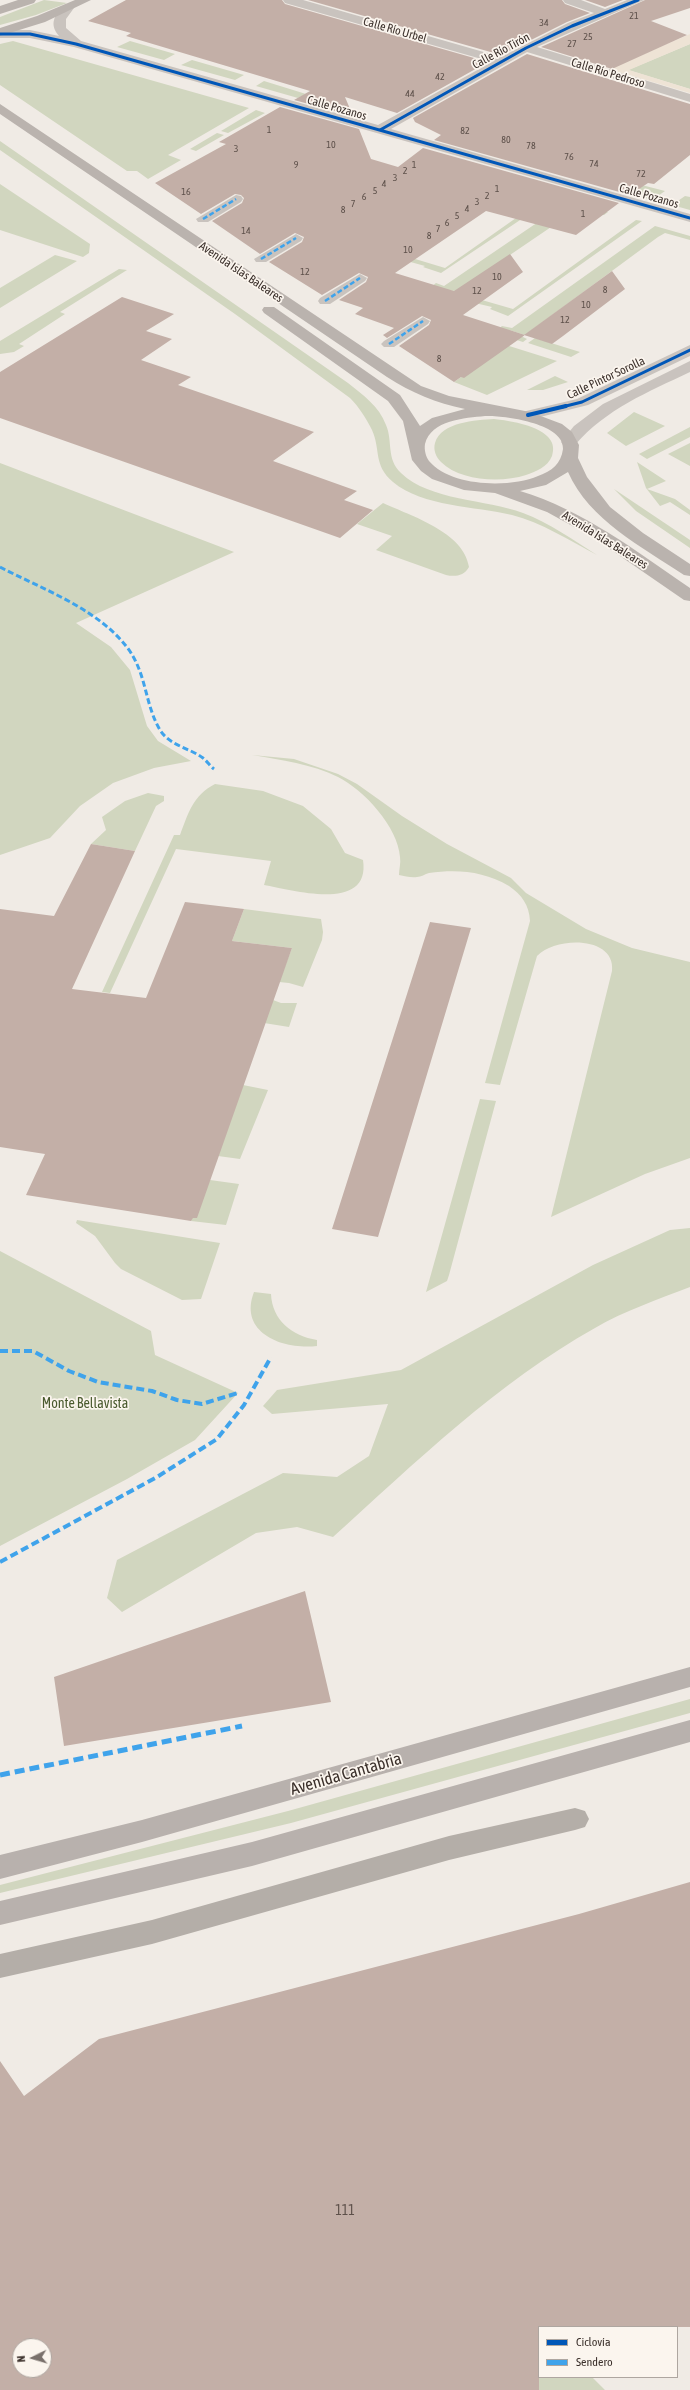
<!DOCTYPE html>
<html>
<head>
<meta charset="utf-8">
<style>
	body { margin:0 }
	#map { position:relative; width:690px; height:2390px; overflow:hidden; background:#f0ebe5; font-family:"Asap Condensed",sans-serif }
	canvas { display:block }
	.legend { position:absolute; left:538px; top:2326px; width:140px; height:52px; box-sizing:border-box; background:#fbf5ee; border:1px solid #aea6a0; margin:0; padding:5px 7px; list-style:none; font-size:12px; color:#3b302b }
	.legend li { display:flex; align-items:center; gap:8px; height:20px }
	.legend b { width:20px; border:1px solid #aea6a0 }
	.north { position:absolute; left:12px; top:2338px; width:40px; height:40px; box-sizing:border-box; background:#fbf5ee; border:1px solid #aea6a0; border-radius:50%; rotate:265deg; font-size:11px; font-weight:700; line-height:16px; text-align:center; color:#3b302b }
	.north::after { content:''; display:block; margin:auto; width:14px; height:18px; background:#7a716c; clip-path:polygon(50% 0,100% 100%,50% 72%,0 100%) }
</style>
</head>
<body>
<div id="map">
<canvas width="690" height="2390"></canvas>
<ul class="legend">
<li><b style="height:5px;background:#0057b8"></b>Ciclovía</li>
<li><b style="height:5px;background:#3fa3eb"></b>Sendero</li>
</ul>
<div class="north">N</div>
</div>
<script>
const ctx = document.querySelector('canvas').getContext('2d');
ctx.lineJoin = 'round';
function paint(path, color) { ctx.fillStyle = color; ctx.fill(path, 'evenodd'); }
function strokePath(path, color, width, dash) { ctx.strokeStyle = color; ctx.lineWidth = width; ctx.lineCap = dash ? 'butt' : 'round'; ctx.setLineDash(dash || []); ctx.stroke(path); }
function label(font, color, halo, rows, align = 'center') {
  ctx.font = font + ' "Asap Condensed",sans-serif'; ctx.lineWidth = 3.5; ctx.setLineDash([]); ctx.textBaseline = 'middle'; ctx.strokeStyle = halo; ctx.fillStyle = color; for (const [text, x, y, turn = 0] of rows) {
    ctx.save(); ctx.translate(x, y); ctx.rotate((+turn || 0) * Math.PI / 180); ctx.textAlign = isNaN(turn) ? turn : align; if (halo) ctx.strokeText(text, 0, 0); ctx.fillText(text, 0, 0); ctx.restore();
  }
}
const green = new Path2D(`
	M 44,0 L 67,3 L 36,15 L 0,25 L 0,17 Z
	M 13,41 L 249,108 L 168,155 L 181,160 L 148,179 L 137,171 L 127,171 L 0,85 L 0,44 Z
	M 130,41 L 175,54 L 164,60 L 117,47 Z
	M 690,44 L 690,89 L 628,70 Z
	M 192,60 L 244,75 L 235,80 L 181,65 Z
	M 264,81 L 306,94 L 298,98 L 256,86 Z
	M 256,110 L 265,113 L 228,133 L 221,131 Z
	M 217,133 L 224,135 L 196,151 L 190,149 Z
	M 0,141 L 348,383 C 363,395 379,406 386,425 C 393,441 386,459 401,473 C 430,501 486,499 523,513 C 550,523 573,540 597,555 C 570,541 541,522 512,515 C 475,506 423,507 393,482 C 373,465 381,450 372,430 C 366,418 359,407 350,398 L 235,314 L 0,150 Z
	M 548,161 L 665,191 L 652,200 L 539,167 Z
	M 0,184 L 90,244 L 89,253 L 83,257 L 0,230 Z
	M 556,196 L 441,273 L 423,267 L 425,266 L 396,258 L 402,255 L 445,268 L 516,218 Z
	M 685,196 L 690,197 L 690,210 L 672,205 Z
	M 569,201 L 608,212 L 604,215 L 579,208 L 457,291 L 427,290 L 436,283 L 444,286 Z
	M 636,220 L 642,221 L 508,316 L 490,309 L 492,307 L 462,300 L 468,296 L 513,309 Z
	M 655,226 L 690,236 L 690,240 L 665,233 L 658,237 L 525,335 L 509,330 L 527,339 L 523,342 L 494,333 L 502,326 L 512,328 Z
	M 55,255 L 77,261 L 0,308 L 0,288 Z
	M 119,269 L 127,270 L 60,312 L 65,314 L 19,344 L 24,346 L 14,352 L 0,354 L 0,341 Z
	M 535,338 L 580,352 L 571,357 L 528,343 Z
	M 506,345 L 557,361 L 487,395 L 454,382 Z
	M 555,376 L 568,382 L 543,390 L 527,390 Z
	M 634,412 L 665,426 L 626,446 L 607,433 Z
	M 494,419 C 512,421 562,428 552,456 C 548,467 535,472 526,475 C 501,483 460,481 441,462 C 436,457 433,450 435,443 C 441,422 476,420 494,419 Z
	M 690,427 L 690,437 L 647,459 L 639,454 Z
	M 690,443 L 690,466 L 668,454 Z
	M 637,462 L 666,481 L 647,489 L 675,499 L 690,510 L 690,515 L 670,502 L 660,506 L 646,488 Z
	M 0,463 L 234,552 L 76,623 L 111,647 L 130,670 L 147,726 L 158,741 L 191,761 L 154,768 L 113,783 L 80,806 L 50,838 L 0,855 Z
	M 614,489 L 690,540 L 690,548 L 636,511 Z
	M 383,503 C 411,516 464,532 469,567 C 464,576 455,577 446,575 L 376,550 L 392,536 L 357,524 Z
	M 252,755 L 294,759 L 338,774 L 357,784 L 402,816 L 447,844 L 511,878 L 526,893 L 586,929 L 632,948 L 690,962 L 690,1158 L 645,1174 L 551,1217 L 612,971 C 616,936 556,936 537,956 L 500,1085 L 485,1083 L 530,921 C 529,905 522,895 509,886 C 484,871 457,869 429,873 C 425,874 421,877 417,877 C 411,878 405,876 399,875 C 399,869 401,863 400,857 C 398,827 364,790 338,777 C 312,764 281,760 252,755 Z
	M 215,784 L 263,791 L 303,806 L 331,829 L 345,853 L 363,860 C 371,913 292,890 264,885 L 271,861 L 176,849 L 110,993 L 102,992 L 174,835 L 180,835 C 188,814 193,795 215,784 Z
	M 148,793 L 164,796 L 164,801 L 156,806 L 135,851 L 91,844 L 106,830 L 102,817 L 125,801 Z
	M 244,909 L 321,919 L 323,932 L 322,940 L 303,987 L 289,983 L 279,982 L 292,948 L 232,941 Z
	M 273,1000 L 281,1003 L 297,1003 L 289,1027 L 264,1023 Z
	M 243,1085 L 268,1090 L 240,1159 L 218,1156 Z
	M 480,1099 L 496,1101 L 449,1275 L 447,1281 L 426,1292 Z
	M 210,1180 L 239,1184 L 226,1225 L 191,1221 Z
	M 77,1220 L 220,1243 L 201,1299 L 182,1300 L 121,1269 L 115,1263 L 95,1236 L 76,1223 Z
	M 690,1228 L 690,1287 C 659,1299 624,1311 595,1328 C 497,1383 416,1462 333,1537 L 297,1527 L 256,1533 L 122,1612 L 107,1598 L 117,1560 L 283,1473 L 337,1477 L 369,1456 L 388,1404 L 272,1414 L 263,1406 L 277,1390 L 401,1370 L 593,1265 L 670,1230 Z
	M 0,1251 L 151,1331 L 155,1355 L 238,1393 L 195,1440 L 127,1479 L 0,1546 Z
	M 254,1292 L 271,1294 C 272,1320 292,1336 317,1340 L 317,1346 C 283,1350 238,1333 254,1292 Z
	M 690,1699 L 690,1713 L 291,1823 L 0,1893 L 0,1885 L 288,1811 Z
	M 539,2327 L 539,2377 L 592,2377 L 605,2390 L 534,2390 Z`);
const plaza = new Path2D(`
	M 690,34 L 690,44 L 629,70 L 690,89 L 690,93 L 609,69 Z`);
const building = new Path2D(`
	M 126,0 L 282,0 L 285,4 L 488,62 L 397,113 L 345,97 L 353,116 L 294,100 L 310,91 L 126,36 L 131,33 L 88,21 Z
	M 308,0 L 562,0 L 565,4 L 590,13 L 567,22 L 501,55 Z
	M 585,0 L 623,0 L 605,7 Z
	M 645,0 L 690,0 L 690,8 L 651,21 L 687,35 L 612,69 L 541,47 Z
	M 527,54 L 690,104 L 690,155 L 654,184 L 648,183 L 630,195 L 434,140 L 441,135 L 415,122 L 413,118 Z
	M 280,107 L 359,129 L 371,159 L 398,167 L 423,148 L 619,203 L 576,235 L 486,211 L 395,273 L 454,291 L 510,254 L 523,272 L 463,315 L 525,335 L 464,378 L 461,377 L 454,382 L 399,346 L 429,325 L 431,320 L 422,316 L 387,338 L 383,335 L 394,328 L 355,314 L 363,308 L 339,300 L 366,282 L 368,277 L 359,273 L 322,295 L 269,262 L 302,242 L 304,237 L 295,233 L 260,254 L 212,221 L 242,203 L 244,198 L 241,195 L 235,194 L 201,214 L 155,183 L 226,144 L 219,142 Z
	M 612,271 L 625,289 L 563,336 L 552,344 L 524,335 Z
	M 122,297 L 174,314 L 146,331 L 172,339 L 141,360 L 191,377 L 178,385 L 314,432 L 273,461 L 357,491 L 344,500 L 373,510 L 340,538 L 0,418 L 0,372 Z
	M 91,844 L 135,851 L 72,989 L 146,998 L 185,902 L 244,909 L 232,941 L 292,948 L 197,1218 L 193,1218 L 191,1221 L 26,1195 L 45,1154 L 0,1147 L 0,909 L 54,916 Z
	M 430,922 L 471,928 L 378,1237 L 332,1229 Z
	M 305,1591 L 331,1702 L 64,1746 L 54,1677 Z
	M 690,1882 L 690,2327 L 539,2327 L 539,2390 L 0,2390 L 0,2061 L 24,2096 L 99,2039 L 579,1914 ZM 20,2346 L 44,2346 L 44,2370 L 20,2370 Z`);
const pedestrian = new Path2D(`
	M 236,195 L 241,196 L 243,199 L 241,202 L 208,222 L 198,222 L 196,219 Z
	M 296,234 L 303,238 L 301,241 L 266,262 L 256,262 L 254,259 Z
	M 360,274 L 367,278 L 365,281 L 330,304 L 320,304 L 318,301 L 320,298 Z
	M 423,317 L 430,321 L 428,324 L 394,347 L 384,347 L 381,344 L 384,341 Z`);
const minor = new Path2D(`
	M 283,0 L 303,0 L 501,57 L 568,23 L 594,13 L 565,3 L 563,0 L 581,0 L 605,9 L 627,0 L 644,0 L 537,47 L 690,94 L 690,102 L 527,52 L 391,129 L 690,214 L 690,222 L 74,47 L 30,38 L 0,38 L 0,30 L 30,30 L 59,36 C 49,24 54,16 64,5 L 68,4 L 74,8 L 66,19 L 66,28 L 81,41 L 378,125 L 492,62 L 285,3 Z
	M 690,345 L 690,356 L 588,405 L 528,420 L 522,418 L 520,415 L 522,412 L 577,399 Z
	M 690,361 L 690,372 C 648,392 606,409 575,445 L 563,445 L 561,442 L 574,426 L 603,404 Z`);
const secondary = new Path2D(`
	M 18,0 L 36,0 L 34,3 L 0,14 L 0,6 Z
	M 75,0 L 91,0 L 45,22 L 0,36 L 0,28 L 37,16 Z
	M 0,104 L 421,386 L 449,396 L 530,412 L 562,424 L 572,432 L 579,445 L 578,458 L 587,477 L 610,507 L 643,533 L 690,564 L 690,576 L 684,575 C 642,547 589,520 568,472 L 546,485 L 520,491 C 583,510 636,551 690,588 L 690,601 L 684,600 L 594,538 L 547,512 L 495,493 L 464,490 L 432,479 L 421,471 L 412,460 L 403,421 L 388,401 L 264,313 L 262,310 L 264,307 L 274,307 L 400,395 L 420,426 L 432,418 L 465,409 C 436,403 412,393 387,377 L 0,114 ZM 485,416 C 502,415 565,423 563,449 C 561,464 552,471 538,476 C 510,488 451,487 429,461 C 426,457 424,450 425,444 C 431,420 465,418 485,416 Z`);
const primary = new Path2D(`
	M 690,1667 L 690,1687 L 142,1842 L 0,1879 L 0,1855 L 142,1820 Z
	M 690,1720 L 690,1742 L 252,1866 L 0,1925 L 0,1901 L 252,1842 Z`);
const trunk = new Path2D(`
	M 575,1808 L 585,1811 L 589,1819 L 585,1827 L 575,1830 L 449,1860 L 152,1944 L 0,1978 L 0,1954 L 152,1920 L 449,1836 Z`);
const quietFar3 = new Path2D(`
	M 203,219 L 236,199
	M 261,259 L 296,238
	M 325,301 L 360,278
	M 389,344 L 423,321`);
const quietFar2 = new Path2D(`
	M 0,567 C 42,589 96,608 126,646 C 147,672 144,703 160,730 C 170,746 190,748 203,758 C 207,761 210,766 214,769`);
const quietFar1 = new Path2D(`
	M 0,1351 L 33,1351 L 69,1371 L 98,1382 L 152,1391 L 177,1400 L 202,1404 L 238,1393
	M 0,1562 L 157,1477 L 217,1439 L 244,1405 L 271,1357`);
const quiet = new Path2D(`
	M 0,1775 L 242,1726`);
const cyclewayFar1 = new Path2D(`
	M 0,34 L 30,34 L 76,44 L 690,218
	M 380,130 L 526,48 L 572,26 L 638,0
	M 562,407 L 582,402 L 690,350`);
const cycleway = new Path2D(`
	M 528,415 L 566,406`);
const farNumbernames = [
	["21",634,16],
	["34",544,23],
	["25",588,37],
	["27",572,44],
	["42",440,77],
	["44",410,94],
	["1",269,130],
	["82",465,131],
	["80",506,140],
	["10",331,145],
	["78",531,146],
	["3",236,149],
	["76",569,157],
	["74",594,164],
	["9",296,165],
	["1",414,165],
	["2",405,171],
	["72",641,174],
	["3",395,178],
	["4",384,184],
	["1",497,189],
	["5",375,191],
	["16",186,192],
	["2",487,196],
	["6",364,197],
	["3",477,202],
	["7",353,204],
	["4",467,209],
	["8",343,210],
	["1",583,214],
	["5",457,216],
	["6",447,223],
	["7",438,229],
	["14",246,231],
	["8",429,236],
	["10",408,250],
	["12",305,272],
	["10",497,277],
	["8",605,290],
	["12",477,291],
	["10",586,305],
	["12",565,320],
	["8",439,359]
];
const farStreetnames = [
	["Calle Río Urbel",395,30,16],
	["Calle Río Tirón",501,51,-28],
	["Calle Río Pedroso",608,73,17],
	["Calle Pozanos",337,108,16],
	["Calle Pozanos",649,196,16],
	["Avenida Islas Baleares",241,272,34],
	["Calle Pintor Sorolla",606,378,-25],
	["Avenida Islas Baleares",605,540,32]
];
const parkNames = [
	["Monte Bellavista",85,1404]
];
const nearNumbernames = [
	["111",345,2211]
];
const nearStreetnames = [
	["Avenida Cantabria",346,1774,-16]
];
paint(green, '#d1d6bf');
paint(plaza, '#eee3d5');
paint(building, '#c3afa7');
paint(pedestrian, '#c9c3be');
paint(minor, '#c9c3be');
paint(secondary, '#bab3ae');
paint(primary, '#b8b1ad');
paint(trunk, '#b4aea8');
strokePath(quietFar3, '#3fa3eb', 2.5, [5, 2.5]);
strokePath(quietFar2, '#3fa3eb', 3, [6, 3]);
strokePath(quietFar1, '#3fa3eb', 4, [8, 4]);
strokePath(quiet, '#3fa3eb', 5, [10, 5]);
strokePath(cyclewayFar1, '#0057b8', 3);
strokePath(cycleway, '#0057b8', 4);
label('10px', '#5d504a', null, farNumbernames);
label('12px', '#3b302b', '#fbf5ee', farStreetnames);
label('14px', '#4a5a2e', '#fbf5ee', parkNames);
label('14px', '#5d504a', null, nearNumbernames);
label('17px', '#3b302b', '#fbf5ee', nearStreetnames);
</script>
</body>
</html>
